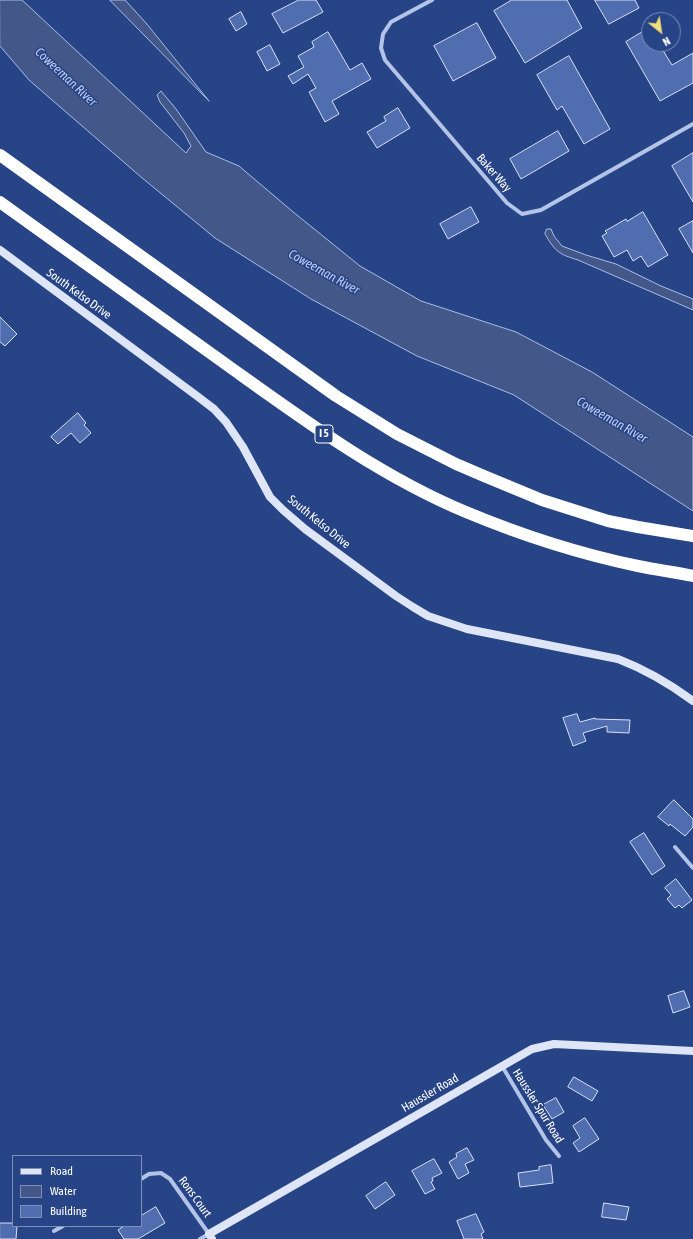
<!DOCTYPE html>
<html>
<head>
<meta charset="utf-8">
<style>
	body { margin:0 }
	#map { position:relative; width:693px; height:1239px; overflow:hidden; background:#274487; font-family:"Asap Condensed",sans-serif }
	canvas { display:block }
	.legend { position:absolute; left:12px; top:1155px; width:130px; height:72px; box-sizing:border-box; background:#274487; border:1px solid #7d8fb7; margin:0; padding:5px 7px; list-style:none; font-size:12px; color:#fff }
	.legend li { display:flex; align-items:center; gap:8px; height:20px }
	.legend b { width:20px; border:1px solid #7d8fb7 }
	.north { position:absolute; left:641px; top:12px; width:40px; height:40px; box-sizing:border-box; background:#274487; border:1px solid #7d8fb7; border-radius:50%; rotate:150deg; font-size:11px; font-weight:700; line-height:16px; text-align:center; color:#fff }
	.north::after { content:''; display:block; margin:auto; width:14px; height:18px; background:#f1df79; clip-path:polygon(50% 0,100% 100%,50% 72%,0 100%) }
</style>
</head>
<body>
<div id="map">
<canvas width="693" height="1239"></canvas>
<ul class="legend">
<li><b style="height:5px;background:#dde5f7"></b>Road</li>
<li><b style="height:11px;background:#435789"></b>Water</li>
<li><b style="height:11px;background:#506daf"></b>Building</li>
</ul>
<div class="north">N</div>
</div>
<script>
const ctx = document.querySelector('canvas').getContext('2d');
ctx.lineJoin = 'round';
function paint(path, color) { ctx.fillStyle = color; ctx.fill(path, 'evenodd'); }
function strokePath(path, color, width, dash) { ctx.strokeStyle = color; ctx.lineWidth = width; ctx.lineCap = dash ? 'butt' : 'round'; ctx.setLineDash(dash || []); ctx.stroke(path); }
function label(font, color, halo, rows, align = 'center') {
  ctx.font = font + ' "Asap Condensed",sans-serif'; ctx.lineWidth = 3; ctx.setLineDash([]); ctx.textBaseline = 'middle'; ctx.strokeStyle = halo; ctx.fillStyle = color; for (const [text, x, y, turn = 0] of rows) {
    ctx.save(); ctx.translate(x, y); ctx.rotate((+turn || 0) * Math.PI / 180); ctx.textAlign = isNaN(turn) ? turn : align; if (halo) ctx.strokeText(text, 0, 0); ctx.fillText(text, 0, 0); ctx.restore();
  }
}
const water = new Path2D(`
	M 0,0 L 22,0 L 186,153 L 191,146 L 184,133 L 160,102 L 157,95 L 161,91 L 176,109 L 206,152 L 239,166 L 292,211 L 360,266 L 421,301 L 516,332 L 592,372 L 693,437 L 693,511 L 514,395 L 417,356 L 311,299 L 215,238 L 141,177 L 29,80 L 0,46 Z
	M 110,0 L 125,0 L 146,23 L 209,101 Z
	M 547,229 L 551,229 L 554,236 L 562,246 L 586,255 L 616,264 L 661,286 L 693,299 L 693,310 L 578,260 C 558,254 555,251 545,234 Z`);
const building = new Path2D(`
	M 299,0 L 316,0 L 323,12 L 283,33 L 272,14 Z
	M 512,0 L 567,0 L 582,28 L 525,63 L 494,11 Z
	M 595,0 L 635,0 L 639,8 L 609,24 Z
	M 241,12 L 247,24 L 236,31 L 229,19 Z
	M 477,23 L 496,58 L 453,81 L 434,46 Z
	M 649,28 L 649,44 L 659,44 L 672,65 L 693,53 L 693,83 L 660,101 L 626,42 Z
	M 328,32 L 350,70 L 362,63 L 371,79 L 332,101 L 339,114 L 325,122 L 309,92 L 316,88 L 308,74 L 293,84 L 288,76 L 304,67 L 298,56 L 314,47 L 312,42 Z
	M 270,45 L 280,64 L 267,71 L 257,52 Z
	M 569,56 L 610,129 L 584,144 L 562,106 L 557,110 L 537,75 Z
	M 398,108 L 410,128 L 377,148 L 367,132 L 386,121 L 384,117 Z
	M 558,131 L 569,151 L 521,179 L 510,159 Z
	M 693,153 L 693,202 L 672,166 Z
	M 471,207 L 479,222 L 448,239 L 440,224 Z
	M 643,212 L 668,255 L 648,267 L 641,256 L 633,261 L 627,250 L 614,257 L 602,236 L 607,233 L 605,231 L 626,219 L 627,221 Z
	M 693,221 L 693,253 L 679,229 Z
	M 0,317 L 17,334 L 5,346 L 0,342 Z
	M 78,413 L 86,423 L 84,425 L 91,433 L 80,443 L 71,433 L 58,444 L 51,437 Z
	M 577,714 L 580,722 L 595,718 L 595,719 L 630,720 L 629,733 L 607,732 L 607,726 L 583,733 L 586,741 L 573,746 L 563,718 Z
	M 674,800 L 693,819 L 693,827 L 685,836 L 670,824 L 669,826 L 658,817 Z
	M 644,833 L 665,866 L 652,875 L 630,842 Z
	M 676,879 L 692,900 L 682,908 L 679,905 L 675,908 L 667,899 L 671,895 L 665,888 Z
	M 684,991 L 690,1007 L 673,1013 L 668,996 Z
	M 574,1077 L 598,1091 L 592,1101 L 568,1087 Z
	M 556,1098 L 564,1112 L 552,1119 L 543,1105 Z
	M 585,1118 L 599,1139 L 579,1152 L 573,1143 L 580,1138 L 573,1126 Z
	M 467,1148 L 474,1160 L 465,1164 L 469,1173 L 458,1179 L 449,1162 L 457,1157 L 456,1154 Z
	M 434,1159 L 442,1173 L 432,1178 L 433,1181 L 431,1182 L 435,1189 L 425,1194 L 412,1171 Z
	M 551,1165 L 553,1183 L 520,1187 L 518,1173 L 539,1170 L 539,1167 Z
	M 386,1182 L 395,1195 L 375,1209 L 366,1196 Z
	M 604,1203 L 629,1207 L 626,1220 L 602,1217 Z
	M 156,1207 L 165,1223 L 138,1239 L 124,1239 L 118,1230 L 124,1226 L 141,1226 L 141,1216 Z
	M 476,1214 L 484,1232 L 481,1234 L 483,1239 L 464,1239 L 457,1221 Z
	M 0,1223 L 13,1223 L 13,1226 L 17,1226 L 16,1239 L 0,1239 Z`);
const street = new Path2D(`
	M 432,0 L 391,22 L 383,34 L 381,48 L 385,60 L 507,203 L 522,214 L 541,210 L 693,124
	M 675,847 L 693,868
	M 502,1066 L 546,1140 L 559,1156
	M 141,1179 L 149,1174 L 161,1173 L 170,1179 L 209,1234 L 200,1239
	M 54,1231 L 63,1226`);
const secondary = new Path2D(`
	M 0,250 L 197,396 L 214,409 L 226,422 L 243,447 L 270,497 L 283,510 L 305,529 L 396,596 L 413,607 L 428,616 L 467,629 L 618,659 C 644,669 670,684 693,701
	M 212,1239 L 209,1234 L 532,1049 L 554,1044 L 693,1051`);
const highway = new Path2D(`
	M 0,155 L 336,396 L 397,434 L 456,464 L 484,476 L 542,500 L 608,521 L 638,527 L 693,536
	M 0,202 C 78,258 156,314 234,370 C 308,423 382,477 466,512 C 521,535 580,554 638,566 C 656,570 675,572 693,576`);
const shields = [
	[324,434,18]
];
const shieldNames = [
	["I 5",324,434]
];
const streetNames = [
	["Baker Way",494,173,49],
	["South Kelso Drive",79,294,36],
	["South Kelso Drive",319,522,39],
	["Haussler Road",430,1093,-30],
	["Haussler Spur Road",538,1106,58],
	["Rons Court",195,1197,54]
];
const waterNames = [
	["Coweeman River",66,77,43],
	["Coweeman River",324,272,29],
	["Coweeman River",612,420,30]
];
paint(water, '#435789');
strokePath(water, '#a8bde9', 1);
paint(building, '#506daf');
strokePath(building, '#d7e1f7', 1);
strokePath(street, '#b3c4e8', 4);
strokePath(secondary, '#dde5f7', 8);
strokePath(highway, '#fff', 12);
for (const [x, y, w] of shields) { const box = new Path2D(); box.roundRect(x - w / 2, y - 9, w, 18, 3); ctx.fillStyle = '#274487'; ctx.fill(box); strokePath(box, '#fff', 1); }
label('bold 11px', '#fff', null, shieldNames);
label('12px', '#fff', '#274487', streetNames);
label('italic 13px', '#bfcef0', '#274487', waterNames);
</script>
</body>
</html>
